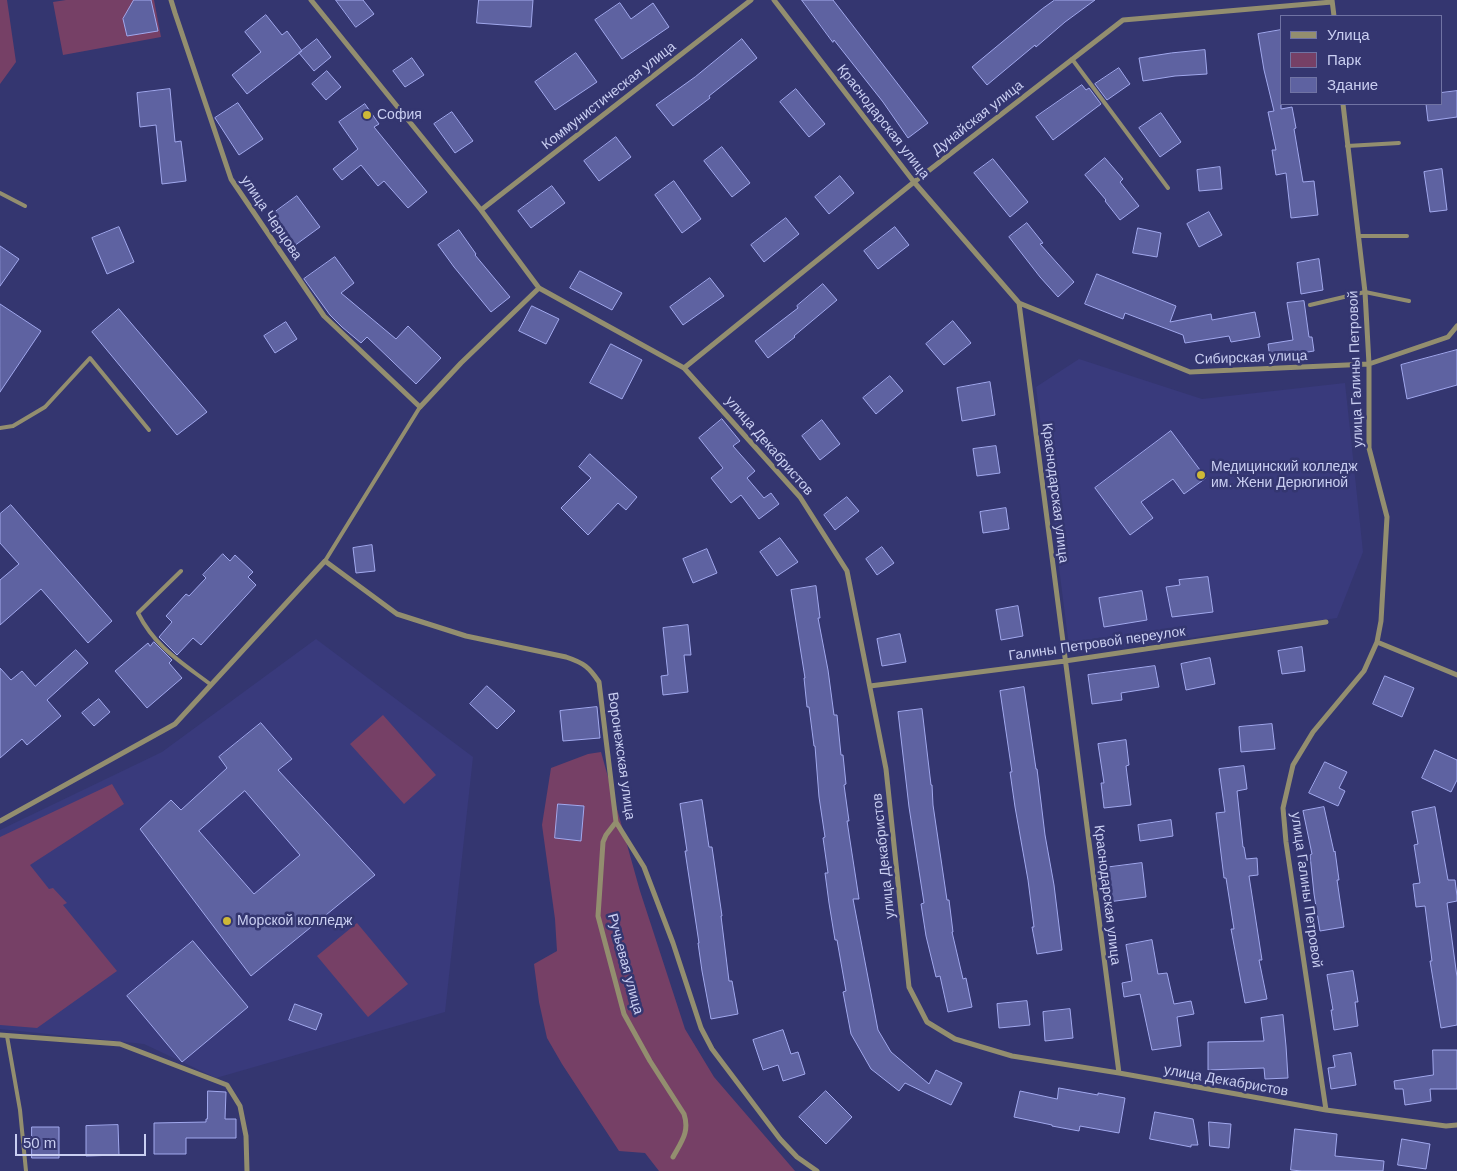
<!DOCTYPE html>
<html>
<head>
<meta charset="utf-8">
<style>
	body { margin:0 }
	#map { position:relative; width:1457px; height:1171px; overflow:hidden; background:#343670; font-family:Helvetica,sans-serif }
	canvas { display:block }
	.legend { position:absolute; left:1280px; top:15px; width:162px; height:90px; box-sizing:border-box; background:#343670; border:1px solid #7073a4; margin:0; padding:6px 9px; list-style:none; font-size:15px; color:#cacff2 }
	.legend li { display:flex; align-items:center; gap:10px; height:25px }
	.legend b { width:25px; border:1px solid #7073a4 }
	.scale { position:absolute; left:15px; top:1134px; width:131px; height:22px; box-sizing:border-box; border:2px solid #cacff2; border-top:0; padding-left:6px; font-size:15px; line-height:18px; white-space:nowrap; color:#cacff2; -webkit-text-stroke:4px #343670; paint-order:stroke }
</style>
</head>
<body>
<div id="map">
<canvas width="1457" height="1171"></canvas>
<ul class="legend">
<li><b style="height:6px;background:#938e6f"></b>Улица</li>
<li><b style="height:14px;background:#764066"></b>Парк</li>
<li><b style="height:14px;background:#5e62a1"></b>Здание</li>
</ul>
<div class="scale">50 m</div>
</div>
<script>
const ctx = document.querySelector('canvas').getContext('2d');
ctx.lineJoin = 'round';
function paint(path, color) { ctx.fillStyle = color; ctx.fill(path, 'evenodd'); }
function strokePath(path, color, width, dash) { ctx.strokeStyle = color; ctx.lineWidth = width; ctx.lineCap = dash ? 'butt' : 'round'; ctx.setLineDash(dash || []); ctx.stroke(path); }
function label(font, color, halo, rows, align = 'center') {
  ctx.font = font + ' Helvetica,sans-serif'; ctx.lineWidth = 5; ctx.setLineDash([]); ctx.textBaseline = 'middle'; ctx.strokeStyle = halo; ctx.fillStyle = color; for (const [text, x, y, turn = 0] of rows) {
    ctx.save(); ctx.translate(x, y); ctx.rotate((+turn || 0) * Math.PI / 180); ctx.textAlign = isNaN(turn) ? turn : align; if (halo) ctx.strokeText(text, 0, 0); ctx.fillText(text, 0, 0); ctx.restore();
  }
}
const built = new Path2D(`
	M 1079,359 L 1202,399 L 1345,383 L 1363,552 L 1337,618 L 1070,654 L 1036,387 Z
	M 316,639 L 473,757 L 445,1012 L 216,1078 L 144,1044 L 0,1029 L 0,830 L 162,752 Z`);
const green = new Path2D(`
	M 0,0 L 7,0 L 16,62 L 0,84 Z
	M 66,0 L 154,0 L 161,37 L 63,55 L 53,2 Z
	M 383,715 L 436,775 L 404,804 L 350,744 Z
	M 601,752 L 640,891 L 685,1029 L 714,1077 L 795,1171 L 659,1171 L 645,1153 L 619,1151 L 562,1064 L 547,1038 L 539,1002 L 534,964 L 557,951 L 555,919 L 542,825 L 551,768 L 588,754 Z
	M 112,784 L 124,804 L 30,865 L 49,889 L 53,888 L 67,903 L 63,905 L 117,971 L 37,1028 L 0,1025 L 0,837 Z
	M 357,923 L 408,984 L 368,1017 L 317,956 Z`);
const building = new Path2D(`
	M 134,0 L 151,0 L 158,31 L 127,36 L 123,19 Z
	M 336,0 L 363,0 L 374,14 L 356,27 Z
	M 479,0 L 533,0 L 531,27 L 477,23 Z
	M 802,0 L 833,0 L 928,123 L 908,138 L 883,102 L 834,40 L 833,42 Z
	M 1055,0 L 1095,0 L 1065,22 L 1036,47 L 1035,45 L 987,85 L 972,67 L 1042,9 Z
	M 620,3 L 631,19 L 653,3 L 669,27 L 622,59 L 595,20 Z
	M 266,15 L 282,35 L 287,31 L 302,51 L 247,94 L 232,75 L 261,52 L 245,32 Z
	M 1281,30 L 1281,109 L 1292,107 L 1296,128 L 1294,129 L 1303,182 L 1314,181 L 1318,215 L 1291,218 L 1286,173 L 1276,175 L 1272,150 L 1276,150 L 1268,112 L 1274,111 L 1264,70 L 1258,34 Z
	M 317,39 L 331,57 L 314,71 L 299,53 Z
	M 742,39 L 757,58 L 709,96 L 710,98 L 673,126 L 656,105 L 695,77 Z
	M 1205,50 L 1207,74 L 1175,76 L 1143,81 L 1139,58 L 1171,53 Z
	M 576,53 L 597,82 L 555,110 L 535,82 Z
	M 412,58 L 424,75 L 405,87 L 393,71 Z
	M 1119,68 L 1130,84 L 1107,100 L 1095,84 Z
	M 327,71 L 341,87 L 326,100 L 312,84 Z
	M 1082,85 L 1086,90 L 1089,88 L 1101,104 L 1053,140 L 1036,117 Z
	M 170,89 L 175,142 L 181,141 L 186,181 L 162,184 L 156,125 L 140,127 L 137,93 Z
	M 796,89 L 825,124 L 809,137 L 780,102 Z
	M 1457,91 L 1457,117 L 1428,121 L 1426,104 L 1441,104 L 1441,93 Z
	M 238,103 L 263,139 L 239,155 L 215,118 Z
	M 365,104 L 379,124 L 374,127 L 427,192 L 408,208 L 384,181 L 378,186 L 361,165 L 342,180 L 333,169 L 358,149 L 339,122 Z
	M 452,112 L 473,141 L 455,153 L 434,124 Z
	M 1161,113 L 1181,142 L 1160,157 L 1139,128 Z
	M 616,137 L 631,157 L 599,181 L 584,161 Z
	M 722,147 L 750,183 L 732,197 L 704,161 Z
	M 1105,158 L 1123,179 L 1120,182 L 1139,206 L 1120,220 L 1105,201 L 1106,200 L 1085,175 Z
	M 993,159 L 1028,202 L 1010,217 L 974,173 Z
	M 1220,167 L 1222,189 L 1199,191 L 1197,170 Z
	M 1442,169 L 1447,210 L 1430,212 L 1424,172 Z
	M 840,176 L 854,193 L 829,214 L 815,197 Z
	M 674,181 L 701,219 L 682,233 L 655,195 Z
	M 552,186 L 565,203 L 531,228 L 518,211 Z
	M 297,196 L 320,227 L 294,246 L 271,215 Z
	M 1209,212 L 1222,235 L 1199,247 L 1187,224 Z
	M 786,218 L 799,234 L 764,262 L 751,245 Z
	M 1027,223 L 1043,243 L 1040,244 L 1074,282 L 1058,297 L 1040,277 L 1009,237 Z
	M 119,227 L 134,262 L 107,274 L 92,238 Z
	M 895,227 L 909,245 L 878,269 L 864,251 Z
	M 1138,228 L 1161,233 L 1157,257 L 1133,253 Z
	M 459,230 L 476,254 L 475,255 L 510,297 L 491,312 L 454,267 L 438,245 Z
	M 0,246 L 19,259 L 0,286 Z
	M 335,257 L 354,283 L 341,293 L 396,339 L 408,326 L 441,358 L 416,384 L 367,337 L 361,343 L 342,327 L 330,315 L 304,279 Z
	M 1319,259 L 1323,290 L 1301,294 L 1297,263 Z
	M 580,271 L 622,293 L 612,310 L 570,288 Z
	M 1097,274 L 1176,306 L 1170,322 L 1211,314 L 1212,320 L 1255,312 L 1260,337 L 1231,342 L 1229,336 L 1185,343 L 1183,335 L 1125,313 L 1123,319 L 1085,304 Z
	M 710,278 L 724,296 L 683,325 L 670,307 Z
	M 823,284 L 837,300 L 794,336 L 795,337 L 768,358 L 755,341 L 798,308 L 797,306 Z
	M 1304,301 L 1309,337 L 1312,337 L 1314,351 L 1270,358 L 1268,344 L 1293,340 L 1287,303 Z
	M 0,304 L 41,331 L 0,392 Z
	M 532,306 L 559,319 L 546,344 L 519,331 Z
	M 119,309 L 207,412 L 177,435 L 92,332 Z
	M 953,321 L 971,343 L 944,365 L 926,344 Z
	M 286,322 L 297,339 L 275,353 L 264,336 Z
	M 611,344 L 642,360 L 622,399 L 590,383 Z
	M 1457,350 L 1457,385 L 1407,399 L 1401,365 Z
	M 890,376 L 903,391 L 876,414 L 863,398 Z
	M 990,382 L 995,415 L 962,421 L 957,388 Z
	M 722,419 L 740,441 L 733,446 L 755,471 L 747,478 L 764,498 L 771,493 L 779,504 L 759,519 L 741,495 L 731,503 L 711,478 L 723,468 L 699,438 Z
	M 822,420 L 840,444 L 820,460 L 802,436 Z
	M 1171,431 L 1206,478 L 1184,494 L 1173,479 L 1141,502 L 1153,518 L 1130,535 L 1095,488 Z
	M 996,446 L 1000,473 L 977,476 L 973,449 Z
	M 590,454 L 637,497 L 626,510 L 618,503 L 588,535 L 561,508 L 591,478 L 579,467 Z
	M 847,497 L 859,511 L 835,530 L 824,515 Z
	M 11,505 L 112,621 L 88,643 L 41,589 L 0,625 L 0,580 L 19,564 L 0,543 L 0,514 Z
	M 1006,508 L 1009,529 L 983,533 L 980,512 Z
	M 780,538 L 798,562 L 777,576 L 760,552 Z
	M 372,545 L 375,571 L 356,573 L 353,548 Z
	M 882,547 L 894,563 L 877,575 L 866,559 Z
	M 707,549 L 717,573 L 693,583 L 683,559 Z
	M 223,554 L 230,561 L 235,555 L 253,572 L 248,577 L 256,585 L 201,645 L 193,638 L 177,655 L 159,637 L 172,622 L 166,616 L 186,594 L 189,596 L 206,578 L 203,575 Z
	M 1208,577 L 1213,612 L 1172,617 L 1166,587 L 1180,585 L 1179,580 Z
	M 816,586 L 820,618 L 818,618 L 828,670 L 834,715 L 837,715 L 841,755 L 843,755 L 846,784 L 844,785 L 849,821 L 847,821 L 859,899 L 853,899 L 878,1030 L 891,1052 L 929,1084 L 936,1070 L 962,1083 L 951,1105 L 905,1083 L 899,1091 L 871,1069 L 851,1034 L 843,992 L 846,991 L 837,940 L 835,940 L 829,903 L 825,873 L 828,873 L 823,838 L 825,837 L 819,797 L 815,746 L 814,746 L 809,707 L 807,707 L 804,678 L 805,678 L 791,590 Z
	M 1142,591 L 1147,620 L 1104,627 L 1099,598 Z
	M 1018,606 L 1023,636 L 1001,640 L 996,610 Z
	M 688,625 L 691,655 L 684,655 L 688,692 L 663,695 L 661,676 L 668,675 L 663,628 Z
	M 900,634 L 906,662 L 882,666 L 877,639 Z
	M 154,642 L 172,660 L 169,663 L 182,678 L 147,708 L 115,671 L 148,643 L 150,646 Z
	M 1302,647 L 1305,671 L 1282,674 L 1278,651 Z
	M 76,650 L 88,663 L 47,700 L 61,716 L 27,745 L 22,739 L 0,758 L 0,668 L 11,680 L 22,671 L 35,686 Z
	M 1210,658 L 1215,684 L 1186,690 L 1181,664 Z
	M 1155,666 L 1159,687 L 1121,693 L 1122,700 L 1092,704 L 1088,675 Z
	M 1385,676 L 1414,688 L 1402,717 L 1373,704 Z
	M 487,686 L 515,711 L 497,729 L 470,704 Z
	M 1024,687 L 1036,769 L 1037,769 L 1045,835 L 1054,885 L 1062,950 L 1037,954 L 1032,927 L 1034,927 L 1028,880 L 1015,807 L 1010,772 L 1012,772 L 1000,691 Z
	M 99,699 L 110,712 L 94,726 L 82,713 Z
	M 597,707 L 600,738 L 563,741 L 560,711 Z
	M 922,709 L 931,785 L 932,785 L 933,805 L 947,900 L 949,900 L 953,932 L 952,932 L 963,979 L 966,978 L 972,1007 L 948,1012 L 940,976 L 936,977 L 926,936 L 921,904 L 924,903 L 909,807 L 898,712 Z
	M 261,723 L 292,759 L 278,770 L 375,875 L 251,976 L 140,829 L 171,800 L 181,810 L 227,768 L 219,757 ZM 245,791 L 300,855 L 254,894 L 199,831 Z
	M 1272,724 L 1275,749 L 1241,752 L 1239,727 Z
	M 1126,740 L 1129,765 L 1126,766 L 1131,805 L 1104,808 L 1101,783 L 1104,783 L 1098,744 Z
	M 1435,750 L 1457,760 L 1457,780 L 1451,792 L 1422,778 Z
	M 1325,762 L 1347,772 L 1339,788 L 1345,791 L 1338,806 L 1309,793 Z
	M 1244,766 L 1247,789 L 1237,791 L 1243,847 L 1244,847 L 1246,859 L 1257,858 L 1258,875 L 1249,876 L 1262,960 L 1259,960 L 1267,999 L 1245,1003 L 1231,929 L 1234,929 L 1226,878 L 1224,878 L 1216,813 L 1225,812 L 1219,769 Z
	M 702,800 L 709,847 L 712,847 L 722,916 L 721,916 L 729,981 L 732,981 L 738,1014 L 711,1019 L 702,971 L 698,943 L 699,943 L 685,851 L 687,851 L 680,804 Z
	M 558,804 L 584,806 L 581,841 L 555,838 Z
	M 1324,807 L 1334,852 L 1335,851 L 1339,880 L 1337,880 L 1344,927 L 1320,931 L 1314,894 L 1310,855 L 1312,854 L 1303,811 Z
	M 1435,807 L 1448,880 L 1455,880 L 1457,896 L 1457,901 L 1447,903 L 1457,977 L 1457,1025 L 1441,1028 L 1430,961 L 1432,961 L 1425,906 L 1416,907 L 1413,884 L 1420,883 L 1414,845 L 1418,844 L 1412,812 Z
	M 1171,820 L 1173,836 L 1140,841 L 1138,825 Z
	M 1142,863 L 1146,897 L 1108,902 L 1103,868 Z
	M 1152,940 L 1158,974 L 1167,973 L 1174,1004 L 1191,1001 L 1194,1014 L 1177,1017 L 1181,1046 L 1152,1050 L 1140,994 L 1124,997 L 1122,983 L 1132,981 L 1126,945 Z
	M 193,941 L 248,1007 L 182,1062 L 127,996 Z
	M 1353,971 L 1358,1002 L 1355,1002 L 1358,1026 L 1334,1030 L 1331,1010 L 1333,1010 L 1327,975 Z
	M 1027,1001 L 1030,1025 L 999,1028 L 997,1004 Z
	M 295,1004 L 322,1014 L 316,1030 L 289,1020 Z
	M 1070,1009 L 1073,1038 L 1045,1041 L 1043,1012 Z
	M 1283,1015 L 1286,1046 L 1288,1078 L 1265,1079 L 1264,1068 L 1208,1070 L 1208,1042 L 1264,1041 L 1261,1018 Z
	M 783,1030 L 791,1054 L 798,1052 L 805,1074 L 783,1081 L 778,1065 L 763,1070 L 753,1040 Z
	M 1433,1050 L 1457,1050 L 1457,1089 L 1430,1089 L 1431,1101 L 1405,1105 L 1403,1089 L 1395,1089 L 1394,1081 L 1433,1075 Z
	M 1351,1053 L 1356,1085 L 1331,1089 L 1328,1068 L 1335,1067 L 1333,1056 Z
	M 1059,1088 L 1098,1095 L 1098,1093 L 1125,1098 L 1119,1133 L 1080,1126 L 1079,1131 L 1052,1126 L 1052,1125 L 1014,1117 L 1020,1091 L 1057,1099 Z
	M 208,1091 L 226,1092 L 225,1119 L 236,1119 L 236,1138 L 186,1138 L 186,1154 L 154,1154 L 154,1123 L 206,1122 L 206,1119 L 207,1119 Z
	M 826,1091 L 852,1117 L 826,1144 L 799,1117 Z
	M 1155,1112 L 1193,1119 L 1198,1145 L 1191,1145 L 1191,1147 L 1150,1139 Z
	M 1209,1122 L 1231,1124 L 1229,1148 L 1210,1146 Z
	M 118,1125 L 119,1155 L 86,1156 L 86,1126 Z
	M 32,1127 L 59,1127 L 59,1158 L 32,1158 Z
	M 1295,1129 L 1337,1134 L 1335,1156 L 1384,1161 L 1383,1171 L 1302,1171 L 1291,1170 Z
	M 1402,1139 L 1430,1144 L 1426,1169 L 1398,1165 Z`);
const service = new Path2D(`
	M 1072,59 L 1168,188
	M 1347,146 L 1399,143
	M 0,193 L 25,206
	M 1358,236 L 1407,236
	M 1310,305 L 1365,292 L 1409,301
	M 0,428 L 13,426 L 45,407 L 90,358 L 149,430
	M 325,561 L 420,407
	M 181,571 L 138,613 C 155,647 181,662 210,684
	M 7,1036 L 20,1110 L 26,1171`);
const minor = new Path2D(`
	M 171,0 L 175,13 L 231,179 L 324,316 L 420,407 L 461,363 L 539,288
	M 311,0 L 481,210 L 539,288 L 684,368 L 800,497 L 847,571 L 886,769 L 909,987 L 927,1022 L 955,1039 L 1012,1056 L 1119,1073 L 1326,1110 L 1446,1126 L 1457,1125
	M 774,0 L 914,182 L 1019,303 L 1119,1073
	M 1332,0 L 1334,16
	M 481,210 L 751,0
	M 1019,303 L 1190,372 L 1369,364 L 1448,337 L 1457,326
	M 684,368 L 914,182 L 1123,20 L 1332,2
	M 1377,642 L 1457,675
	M 870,686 L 1065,661 L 1326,622
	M 0,821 L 175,724 L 325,561 L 397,614 L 466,636 L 566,657 C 584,663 589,667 599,682 L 616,822 L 644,867 L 673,943 L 701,1028 L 712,1049 L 780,1139 L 797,1157 L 817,1171
	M 616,822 L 606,835 L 603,842 L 598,916 L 624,1014 L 650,1061 L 684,1114 C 690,1132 681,1142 673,1157
	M 0,1035 L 120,1044 L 227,1085 L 240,1106 L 246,1136 L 247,1171
	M 1326,1110 L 1286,842 L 1283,808 L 1293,765 L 1313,732 L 1364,671 L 1377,642 L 1381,621 L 1387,517 L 1369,448 L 1369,364 L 1365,292 L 1343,104`);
const markers = [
	[367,115,5,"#ceb837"],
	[1201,475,5,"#ceb837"],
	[227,921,5,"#ceb837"]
];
const streetNames = [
	["Коммунистическая улица",609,96,-38],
	["Дунайская улица",978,118,-38],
	["Краснодарская улица",883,122,52],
	["улица Черцова",271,218,56],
	["Сибирская улица",1251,358,-2],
	["улица Галины Петровой",1356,369,-92],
	["улица Декабристов",769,446,49],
	["Краснодарская улица",1055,493,83],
	["Галины Петровой переулок",1097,644,-8],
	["Воронежская улица",621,756,82],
	["улица Декабристов",884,856,-96],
	["улица Галины Петровой",1306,890,82],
	["Краснодарская улица",1107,895,83],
	["Ручьевая улица",625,964,75],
	["улица Декабристов",1226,1081,10]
];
const poiNames = [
	["София",377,115],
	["Медицинский колледж",1211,467],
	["им. Жени Дерюгиной",1211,483],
	["Морской колледж",237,921]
];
paint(built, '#393a7c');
paint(green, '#764066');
paint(building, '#5e62a1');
strokePath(building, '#a1a8ed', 1);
strokePath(service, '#938e6f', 4);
strokePath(minor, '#938e6f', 5);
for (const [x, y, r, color] of markers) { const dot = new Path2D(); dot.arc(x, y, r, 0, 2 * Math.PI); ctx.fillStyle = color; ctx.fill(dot); strokePath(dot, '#343670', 2); }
label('14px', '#cacff2', '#343670', streetNames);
label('14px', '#cacff2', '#343670', poiNames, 'left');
</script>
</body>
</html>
